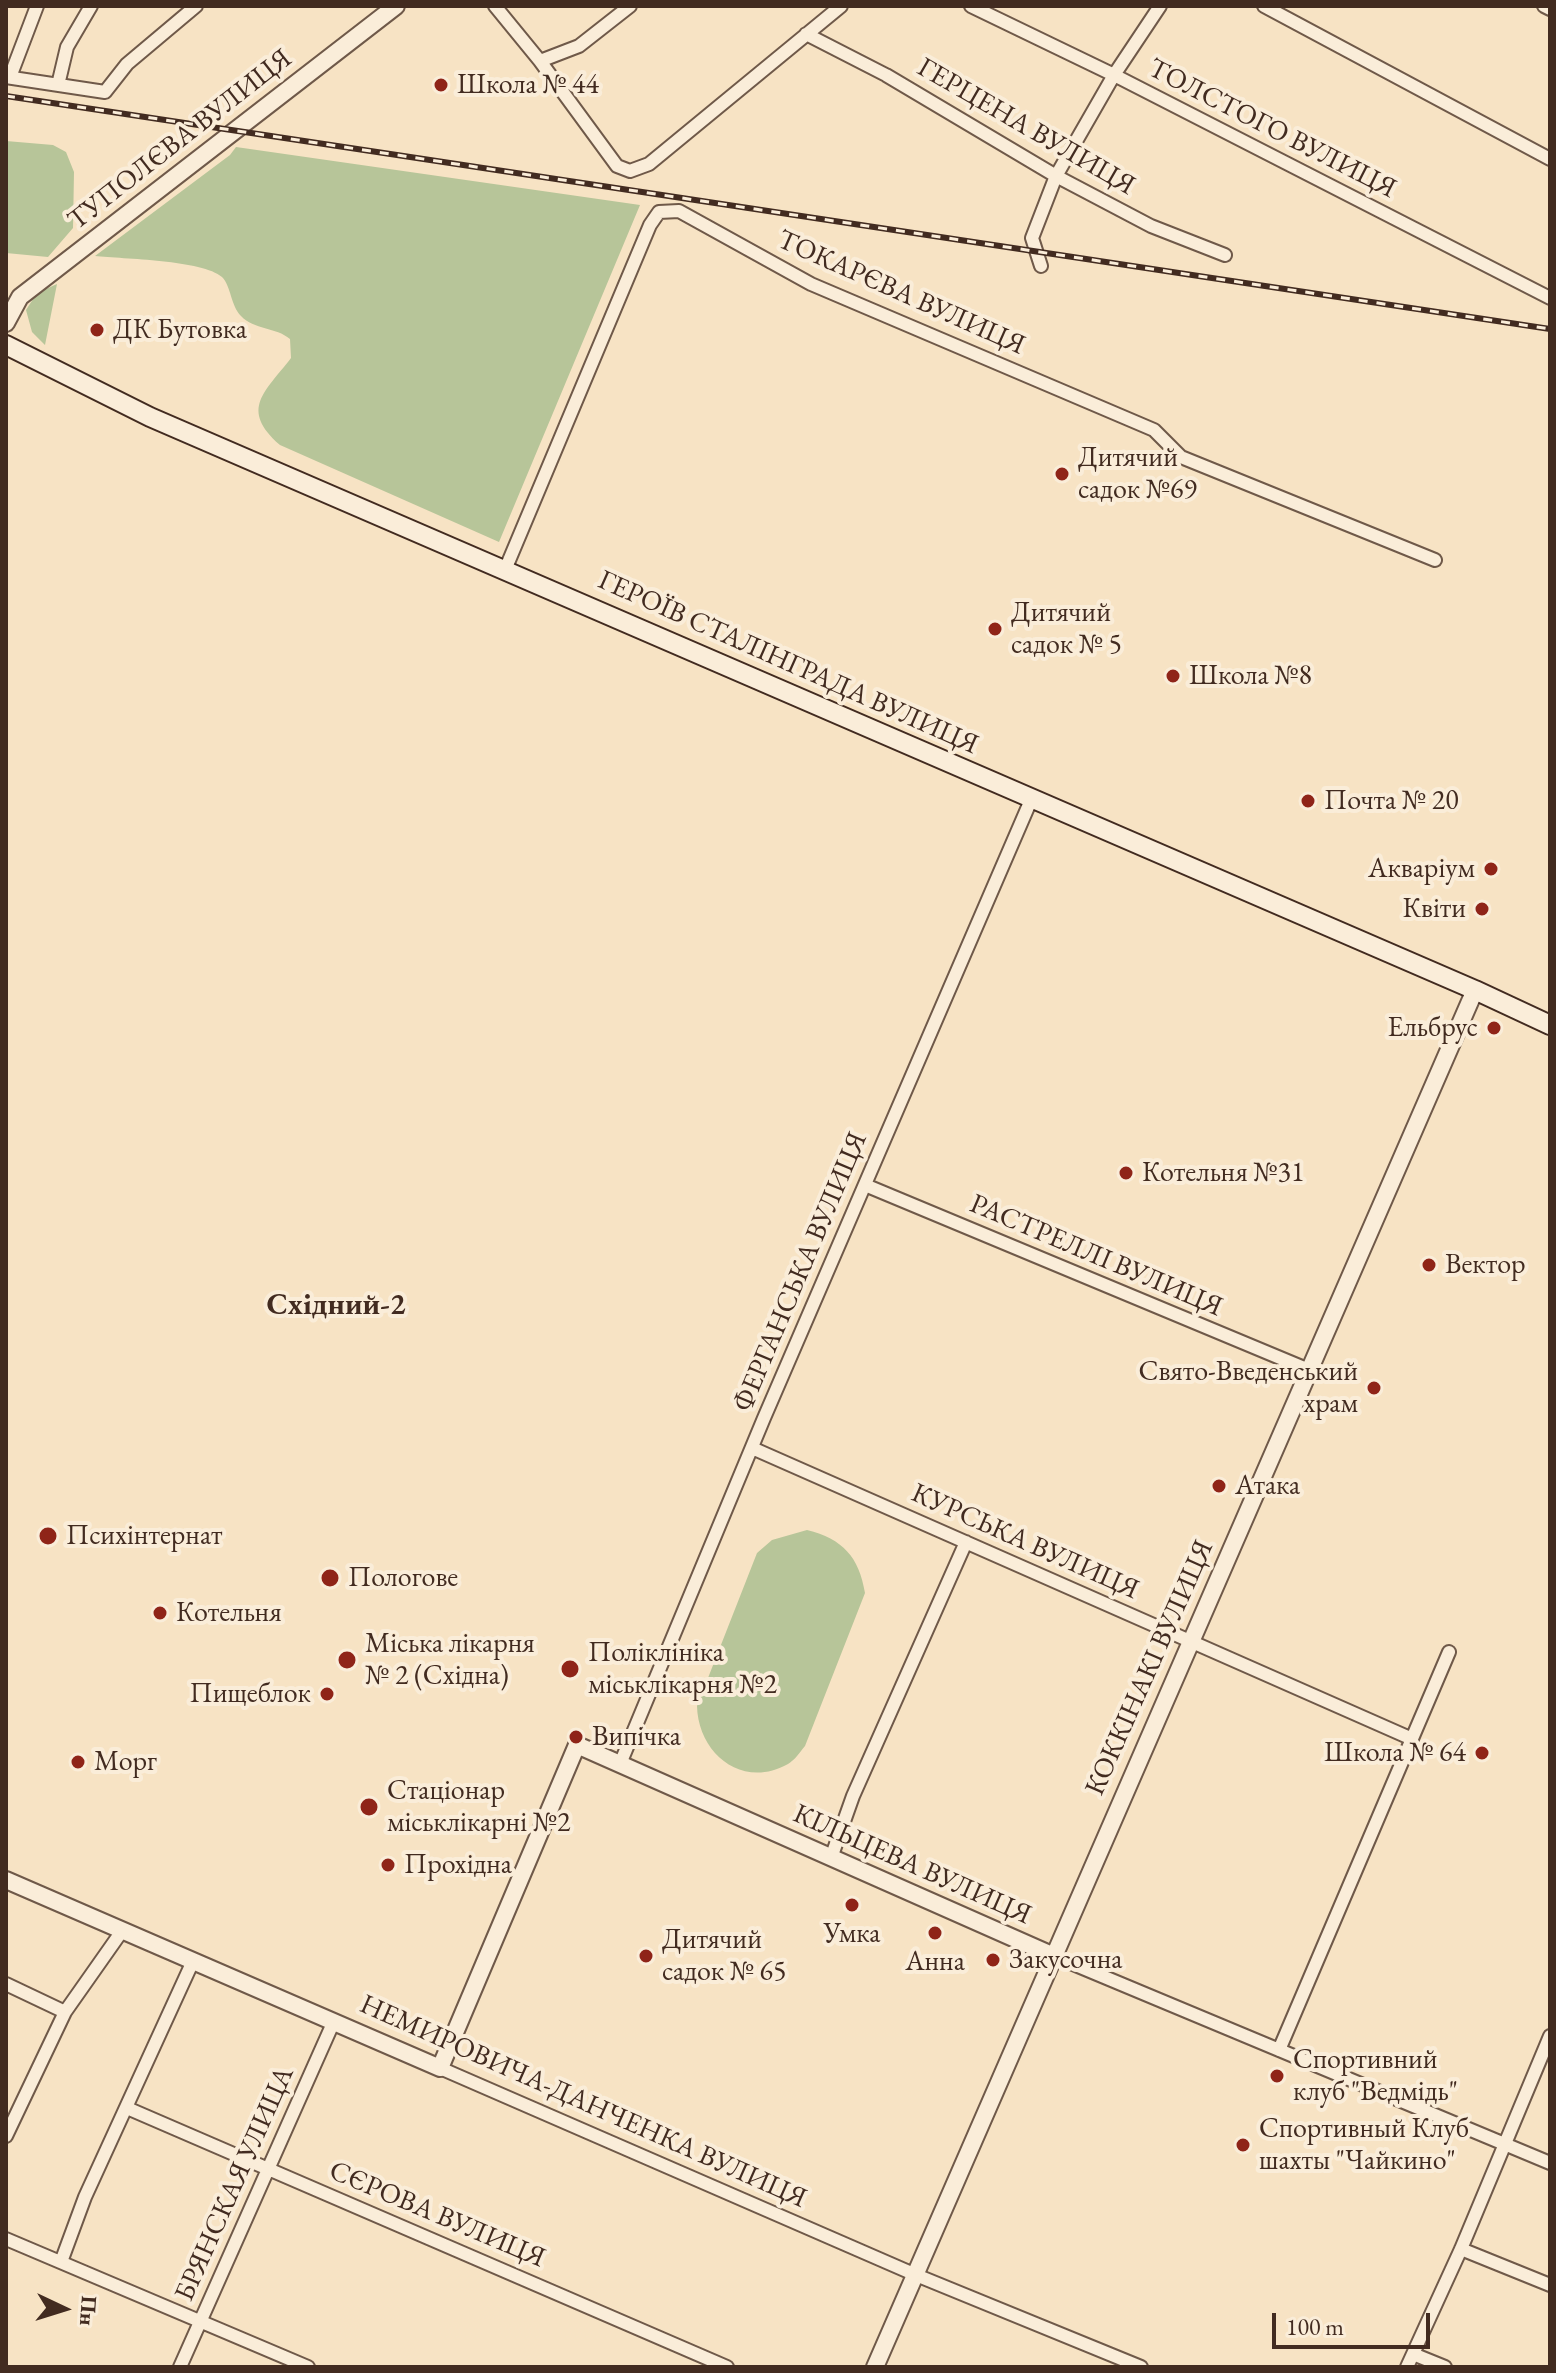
<!DOCTYPE html>
<html>
<head>
<meta charset="utf-8">
<style>
	body { margin:0 }
	#map { position:relative; width:1556px; height:2373px; overflow:hidden; background:#f7e3c4; font-family:"EB Garamond",serif }
	canvas { display:block }
	.frame { position:absolute; inset:0; border:8px solid #422b20; pointer-events:none }
	.north { position:absolute; left:24px; top:2269px; width:80px; height:80px; -webkit-text-stroke:6px #faedd9; paint-order:stroke; rotate:94deg; font-size:22px; font-weight:700; line-height:32px; text-align:center; color:#422b20 }
	.north::after { content:''; display:block; margin:auto; width:28px; height:36px; background:#422b20; clip-path:polygon(50% 0,100% 100%,50% 72%,0 100%) }
	.scale { position:absolute; left:1272px; top:2313px; width:158px; height:36px; box-sizing:border-box; border:4px solid #422b20; border-top:0; padding-left:10px; font-size:24px; line-height:28px; white-space:nowrap; color:#422b20; -webkit-text-stroke:6px #faedd9; paint-order:stroke }
</style>
</head>
<body>
<div id="map">
<canvas width="1556" height="2373"></canvas>
<div class="frame"></div>
<div class="north">Пн</div>
<div class="scale">100 m</div>
</div>
<script>
const ctx = document.querySelector('canvas').getContext('2d');
ctx.lineJoin = 'round';
function paint(path, color) { ctx.fillStyle = color; ctx.fill(path, 'evenodd'); }
function strokePath(path, color, width, dash) { ctx.strokeStyle = color; ctx.lineWidth = width; ctx.lineCap = dash ? 'butt' : 'round'; ctx.setLineDash(dash || []); ctx.stroke(path); }
function label(font, color, halo, rows, align = 'center') {
  ctx.font = font + ' "EB Garamond",serif'; ctx.lineWidth = 8; ctx.setLineDash([]); ctx.textBaseline = 'middle'; ctx.strokeStyle = halo; ctx.fillStyle = color; for (const [text, x, y, turn = 0] of rows) {
    ctx.save(); ctx.translate(x, y); ctx.rotate((+turn || 0) * Math.PI / 180); ctx.textAlign = isNaN(turn) ? turn : align; if (halo) ctx.strokeText(text, 0, 0); ctx.fillText(text, 0, 0); ctx.restore();
  }
}
const green = new Path2D(`
	M 6,141 L 53,145 L 66,152 L 74,172 L 73,228 L 48,257 L 6,253 Z
	M 236,147 L 640,205 L 499,542 L 280,445 C 239,409 265,392 291,358 L 290,339 C 276,327 254,330 241,316 C 231,306 231,286 222,277 C 203,260 123,259 95,256 L 230,155 Z
	M 57,284 L 45,345 L 32,332 L 26,310 L 37,293 Z
	M 807,1530 C 843,1539 859,1557 865,1593 L 805,1746 C 800,1752 795,1760 788,1764 C 742,1790 698,1753 697,1706 L 757,1553 L 772,1540 Z`);
const minor = new Path2D(`
	M 495,6 L 540,61 L 617,166 L 630,171 L 649,164 L 841,6
	M 971,6 L 1114,75 L 1550,298
	M 1264,6 L 1550,159
	M 1544,6 L 1550,9
	M 806,34 L 886,75 L 1056,176 L 1151,226 L 1225,255
	M 540,61 L 579,46 L 630,6
	M 6,77 L 105,92 L 127,64 L 196,6
	M 10,77 L 37,6
	M 58,85 L 67,47 L 91,6
	M 1041,266 L 1032,238 L 1056,176 L 1114,75 L 1160,6
	M 505,570 L 650,225 L 659,212 L 679,211 L 811,284 L 1154,430 L 1181,457 L 1435,560
	M 865,1185 L 1309,1370
	M 752,1448 L 1410,1738
	M 620,1764 L 764,1418 L 1031,800
	M 831,1858 L 853,1796 L 966,1542
	M 1054,1956 L 1550,2163
	M 6,1984 L 65,2012
	M 1279,2050 L 1449,1652
	M 440,2068 L 916,2275 L 1141,2367
	M 127,2108 L 727,2367
	M 6,2136 L 65,2012 L 122,1931
	M 6,2239 L 308,2367
	M 1461,2249 L 1550,2285
	M 61,2262 L 85,2197 L 193,1961
	M 1413,2354 L 1445,2367
	M 180,2367 L 334,2021
	M 1407,2367 L 1461,2249 L 1550,2036`);
const tertiary = new Path2D(`
	M 6,323 L 20,297 L 396,6
	M 6,1880 L 440,2068 L 577,1745 L 1054,1956
	M 875,2367 L 1475,990`);
const secondary = new Path2D(`
	M 6,345 L 150,417 L 1475,990 L 1550,1025`);
const rail = new Path2D(`
	M 6,96 L 1550,329`);
const markers = [
	[441,85,8,"#8f2418"],
	[97,330,8,"#8f2418"],
	[1062,474,8,"#8f2418"],
	[995,629,8,"#8f2418"],
	[1173,676,8,"#8f2418"],
	[1308,801,8,"#8f2418"],
	[1491,869,8,"#8f2418"],
	[1482,909,8,"#8f2418"],
	[1494,1028,8,"#8f2418"],
	[1126,1173,8,"#8f2418"],
	[1429,1265,8,"#8f2418"],
	[1374,1388,8,"#8f2418"],
	[1219,1486,8,"#8f2418"],
	[48,1536,10,"#8f2418"],
	[330,1578,10,"#8f2418"],
	[160,1613,8,"#8f2418"],
	[347,1660,10,"#8f2418"],
	[570,1669,10,"#8f2418"],
	[327,1694,8,"#8f2418"],
	[576,1737,8,"#8f2418"],
	[1482,1753,8,"#8f2418"],
	[78,1762,8,"#8f2418"],
	[369,1807,10,"#8f2418"],
	[388,1865,8,"#8f2418"],
	[852,1905,8,"#8f2418"],
	[935,1933,8,"#8f2418"],
	[646,1956,8,"#8f2418"],
	[993,1960,8,"#8f2418"],
	[1277,2076,8,"#8f2418"],
	[1243,2145,8,"#8f2418"]
];
const poiNames = [
	["Школа № 44",457,85],
	["ДК Бутовка",113,330],
	["Дитячий",1078,458],
	["садок №69",1078,490],
	["Дитячий",1011,613],
	["садок № 5",1011,645],
	["Школа №8",1189,676],
	["Почта № 20",1324,801],
	["Акваріум",1475,869,"right"],
	["Квіти",1466,909,"right"],
	["Ельбрус",1478,1028,"right"],
	["Котельня №31",1142,1173],
	["Вектор",1445,1265],
	["Свято-Введенський",1358,1372,"right"],
	["храм",1358,1404,"right"],
	["Атака",1235,1486],
	["Психінтернат",66,1536],
	["Пологове",348,1578],
	["Котельня",176,1613],
	["Міська лікарня",365,1644],
	["№ 2 (Східна)",365,1676],
	["Поліклініка",588,1653],
	["міськлікарня №2",588,1685],
	["Пищеблок",311,1694,"right"],
	["Випічка",592,1737],
	["Школа № 64",1466,1753,"right"],
	["Морг",94,1762],
	["Стаціонар",387,1791],
	["міськлікарні №2",387,1823],
	["Прохідна",404,1865],
	["Умка",852,1934,"center"],
	["Дитячий",662,1940],
	["садок № 65",662,1972],
	["Закусочна",1009,1960],
	["Анна",935,1962,"center"],
	["Спортивний",1293,2060],
	["клуб \"Ведмідь\"",1293,2092],
	["Спортивный Клуб",1259,2129],
	["шахты \"Чайкино\"",1259,2161]
];
const streetNames = [
	["ГЕРЦЕНА ВУЛИЦЯ",1026,127,30],
	["ТОЛСТОГО ВУЛИЦЯ",1272,129,27],
	["ТУПОЛЄВА ВУЛИЦЯ",180,140,-38],
	["ТОКАРЄВА ВУЛИЦЯ",901,293,24],
	["ГЕРОЇВ СТАЛІНГРАДА ВУЛИЦЯ",788,663,24],
	["РАСТРЕЛЛІ ВУЛИЦЯ",1096,1256,23],
	["ФЕРГАНСЬКА ВУЛИЦЯ",801,1272,-67],
	["КУРСЬКА ВУЛИЦЯ",1025,1542,24],
	["КОККІНАКІ ВУЛИЦЯ",1150,1668,-66],
	["КІЛЬЦЕВА ВУЛИЦЯ",912,1865,24],
	["НЕМИРОВИЧА-ДАНЧЕНКА ВУЛИЦЯ",583,2102,24],
	["БРЯНСКАЯ УЛИЦА",235,2184,-66],
	["СЄРОВА ВУЛИЦЯ",437,2215,23]
];
const neighbourhoodNames = [
	["Східний-2",336,1306]
];
paint(green, '#b7c599');
strokePath(minor, '#6f5949', 16);
strokePath(tertiary, '#6f5949', 20);
strokePath(secondary, '#422b20', 22);
strokePath(minor, '#faedd9', 12);
strokePath(tertiary, '#faedd9', 16);
strokePath(secondary, '#faedd9', 18);
strokePath(rail, '#422b20', 6);
strokePath(rail, '#faedd9', 3, [9]);
for (const [x, y, r, color] of markers) { const dot = new Path2D(); dot.arc(x, y, r, 0, 2 * Math.PI); ctx.fillStyle = color; ctx.fill(dot); strokePath(dot, '#faedd9', 3); }
label('28px', '#422b20', '#faedd9', poiNames, 'left');
label('28px', '#422b20', '#faedd9', streetNames);
label('bold 30px', '#422b20', '#faedd9', neighbourhoodNames);
</script>
</body>
</html>
